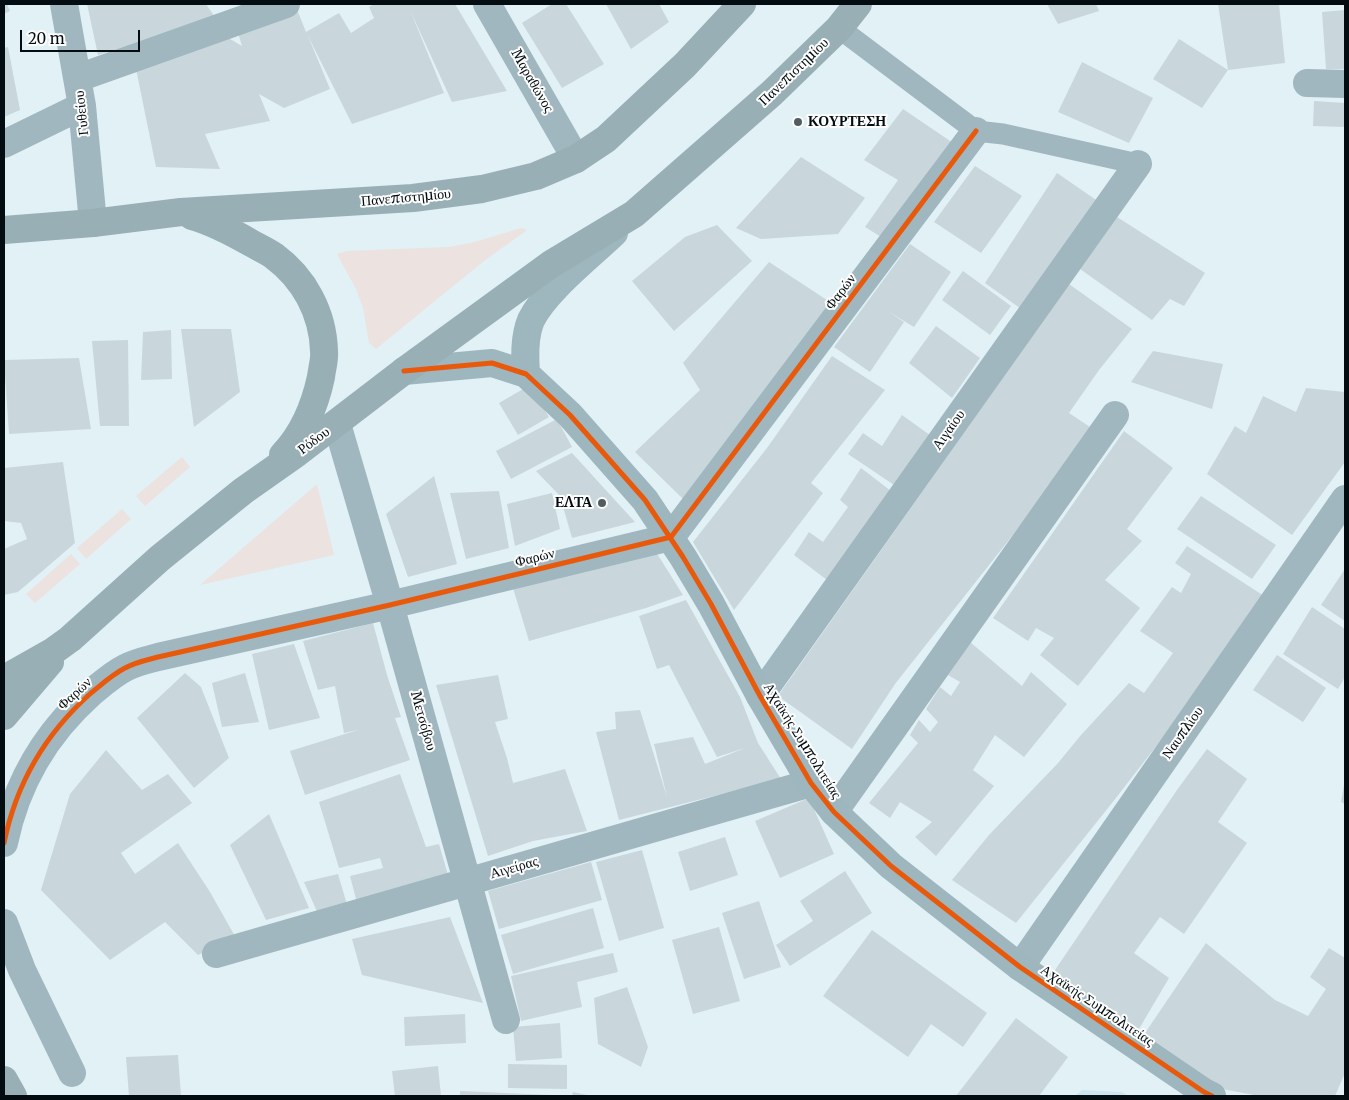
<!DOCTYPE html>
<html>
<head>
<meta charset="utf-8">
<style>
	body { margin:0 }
	#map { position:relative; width:1349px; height:1100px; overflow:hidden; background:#e1f1f6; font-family:Merriweather,serif }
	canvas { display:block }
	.frame { position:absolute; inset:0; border:5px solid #030d11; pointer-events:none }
	.scale { position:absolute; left:20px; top:30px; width:120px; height:22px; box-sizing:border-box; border:2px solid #030d11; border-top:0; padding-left:6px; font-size:15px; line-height:18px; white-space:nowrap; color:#030d11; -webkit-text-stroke:4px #fdfdfd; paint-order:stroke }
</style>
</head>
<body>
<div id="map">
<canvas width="1349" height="1100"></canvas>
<div class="frame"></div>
<div class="scale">20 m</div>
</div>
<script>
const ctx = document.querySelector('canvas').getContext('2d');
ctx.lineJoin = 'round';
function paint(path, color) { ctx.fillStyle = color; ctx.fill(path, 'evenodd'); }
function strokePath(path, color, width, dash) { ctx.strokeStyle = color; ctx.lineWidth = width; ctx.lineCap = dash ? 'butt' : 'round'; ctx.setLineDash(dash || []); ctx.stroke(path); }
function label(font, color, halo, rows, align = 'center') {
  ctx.font = font + ' Merriweather,serif'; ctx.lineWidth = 4; ctx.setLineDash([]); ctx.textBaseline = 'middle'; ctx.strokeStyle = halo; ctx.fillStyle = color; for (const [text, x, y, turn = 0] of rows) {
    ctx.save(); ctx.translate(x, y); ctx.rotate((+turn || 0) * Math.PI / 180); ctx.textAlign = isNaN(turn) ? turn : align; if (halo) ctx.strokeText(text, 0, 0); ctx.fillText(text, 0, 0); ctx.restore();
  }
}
const built = new Path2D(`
	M 1082,1090 L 1122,1092 L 1128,1096 L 1075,1096 Z`);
const green = new Path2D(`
	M 521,228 L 527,230 L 484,261 L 376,349 L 369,343 L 363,308 L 356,289 L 337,254 L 347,251 L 449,247 L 475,242 Z
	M 182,457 L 190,467 L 145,506 L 136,496 Z
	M 317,484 L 334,555 L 200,585 Z
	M 122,509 L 131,519 L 86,559 L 77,548 Z
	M 71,554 L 80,564 L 35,603 L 26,594 Z`);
const building = new Path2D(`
	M 4,4 L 7,4 L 10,11 L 4,14 Z
	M 87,4 L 206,4 L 217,20 L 98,55 Z
	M 374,4 L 455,4 L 507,91 L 452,102 L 410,10 L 444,93 L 352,124 L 308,36 L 330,89 L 284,108 L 259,94 L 270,121 L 205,134 L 220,169 L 156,167 L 136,69 L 225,36 L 242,46 L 238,33 L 296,7 L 306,32 L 339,13 L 351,33 L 374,18 L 369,7 Z
	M 552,4 L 566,4 L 604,64 L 562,88 L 522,23 Z
	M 606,4 L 659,4 L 669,22 L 631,49 Z
	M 1047,4 L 1096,4 L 1099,11 L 1058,24 Z
	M 1218,4 L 1279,4 L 1285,63 L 1228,70 L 1202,108 L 1153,79 L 1179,39 L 1228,70 Z
	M 1345,10 L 1345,69 L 1326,69 L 1322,12 Z
	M 8,47 L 20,110 L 4,117 L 4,48 Z
	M 1082,62 L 1153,98 L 1129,143 L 1058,112 Z
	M 1314,101 L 1345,103 L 1345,127 L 1313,126 Z
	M 903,109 L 956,145 L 886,240 L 865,227 L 898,180 L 864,160 Z
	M 801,157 L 865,198 L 838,234 L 761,239 L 736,228 Z
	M 975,166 L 1022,196 L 981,253 L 934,222 Z
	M 1057,173 L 1102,204 L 1024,311 L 985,283 Z
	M 1117,217 L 1205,273 L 1184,306 L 1170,299 L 1152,320 L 1080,269 Z
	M 717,225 L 752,261 L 674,331 L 632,281 L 685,237 Z
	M 910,244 L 951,272 L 914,327 L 889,312 L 904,322 L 870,372 L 834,347 Z
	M 769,262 L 830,302 L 683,499 L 635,452 L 700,390 L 683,363 Z
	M 963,271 L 1011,306 L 990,335 L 942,300 Z
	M 1069,284 L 1132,329 L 1099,370 L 1069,413 L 1090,427 L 1031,512 L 895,684 L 852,749 L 778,696 Z
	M 936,326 L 980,358 L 952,398 L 909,363 Z
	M 181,329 L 231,329 L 240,392 L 194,427 Z
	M 171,330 L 172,379 L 141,380 L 143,332 Z
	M 128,340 L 129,426 L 100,426 L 92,341 Z
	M 1153,351 L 1223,364 L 1212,409 L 1131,382 Z
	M 832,356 L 885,390 L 811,483 L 823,493 L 734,610 L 693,542 L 767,448 Z
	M 79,358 L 91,429 L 9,434 L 4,360 Z
	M 530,385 L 549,417 L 518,435 L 499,403 Z
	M 1306,388 L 1345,392 L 1345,462 L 1292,535 L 1207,474 L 1235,426 L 1246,433 L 1263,396 L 1296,412 Z
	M 902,415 L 934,438 L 897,487 L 848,454 L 863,433 L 882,446 Z
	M 557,419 L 572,447 L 511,479 L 496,451 Z
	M 1124,431 L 1173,468 L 1127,529 L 1142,541 L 1105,580 L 1140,608 L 1078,686 L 1040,655 L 1054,638 L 1036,628 L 1028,641 L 993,618 Z
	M 572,453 L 635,522 L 572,538 L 560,496 L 536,471 Z
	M 63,462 L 75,543 L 18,592 L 4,595 L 4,549 L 27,539 L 21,523 L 4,521 L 4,468 Z
	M 861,468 L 895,494 L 827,580 L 794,555 L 809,532 L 823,542 L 848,507 L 840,500 Z
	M 434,476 L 457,564 L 408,577 L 386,514 Z
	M 499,491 L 509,548 L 466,559 L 450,493 Z
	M 552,493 L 560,529 L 515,546 L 507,504 Z
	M 1201,496 L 1276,545 L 1252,579 L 1177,529 Z
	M 1187,546 L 1264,596 L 1178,718 L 1112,803 L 1016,923 L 952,880 L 989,835 L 1058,763 L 1081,735 L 1129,683 L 1144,693 L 1173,653 L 1140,631 L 1172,587 L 1181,593 L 1191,574 L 1175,563 Z
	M 656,552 L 683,595 L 646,608 L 529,641 L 513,588 Z
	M 1345,569 L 1345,621 L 1321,605 Z
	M 686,600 L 740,697 L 758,743 L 781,779 L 619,820 L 596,732 L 616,729 L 615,712 L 640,710 L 667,797 L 654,744 L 693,737 L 705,764 L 745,748 L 717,757 L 669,665 L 657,669 L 639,616 Z
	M 1312,607 L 1345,629 L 1345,677 L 1338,689 L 1283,654 Z
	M 373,623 L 387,675 L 401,717 L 395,718 L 410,760 L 305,795 L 290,751 L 358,730 L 344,733 L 335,686 L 318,690 L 303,641 Z
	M 970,642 L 1022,686 L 1031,672 L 1067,704 L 1024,757 L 995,735 L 973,770 L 994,786 L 936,856 L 915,837 L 932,822 L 900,802 L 890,818 L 869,803 L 918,743 L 910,735 L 919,720 L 930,732 L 938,722 L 926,709 L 940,687 L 951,696 L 960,682 L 948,675 Z
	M 294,644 L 320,718 L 269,730 L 252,654 Z
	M 1277,655 L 1326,688 L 1303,722 L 1253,690 Z
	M 185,673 L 201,687 L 229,758 L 194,788 L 137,718 Z
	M 245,673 L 259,722 L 222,727 L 212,683 Z
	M 498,675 L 508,719 L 495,722 L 507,758 L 513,783 L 565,769 L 587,831 L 533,841 L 488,856 L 436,685 Z
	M 1207,749 L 1247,779 L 1218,822 L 1247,843 L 1184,934 L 1160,917 L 1134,953 L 1169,978 L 1136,1034 L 1053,973 L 1177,790 Z
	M 106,750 L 142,790 L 168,774 L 192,803 L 121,853 L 135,874 L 178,843 L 210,892 L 236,938 L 198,955 L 165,922 L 110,960 L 41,890 L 70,794 Z
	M 400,774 L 426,847 L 439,844 L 448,875 L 357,903 L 350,876 L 383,868 L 380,858 L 339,868 L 319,802 Z
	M 1344,785 L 1345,785 L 1345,804 L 1341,802 Z
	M 809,798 L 834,854 L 780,878 L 755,821 Z
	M 269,814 L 309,908 L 266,920 L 230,845 Z
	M 725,837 L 738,875 L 690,891 L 678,852 Z
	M 642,850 L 664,928 L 619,941 L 596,862 Z
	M 591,862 L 602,900 L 499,929 L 488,891 Z
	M 845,871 L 872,913 L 790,966 L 776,945 L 813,921 L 800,901 Z
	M 338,874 L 348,908 L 318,914 L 304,882 Z
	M 759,901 L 781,967 L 744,979 L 722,913 Z
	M 593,908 L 604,948 L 513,974 L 501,935 Z
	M 450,917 L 483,1003 L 362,975 L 352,939 Z
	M 719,927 L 740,1001 L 693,1014 L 672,940 Z
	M 872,930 L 987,1013 L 963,1047 L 931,1024 L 908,1057 L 823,996 Z
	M 1206,943 L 1275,1000 L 1308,1016 L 1326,989 L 1310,977 L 1329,948 L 1345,958 L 1345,1073 L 1335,1096 L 1259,1096 L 1217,1088 L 1143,1036 Z
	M 613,953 L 618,972 L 577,982 L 582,1007 L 521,1021 L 511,976 Z
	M 627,987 L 648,1047 L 641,1067 L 598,1044 L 594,998 Z
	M 465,1014 L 466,1043 L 405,1046 L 404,1017 Z
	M 1016,1018 L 1068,1057 L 1039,1096 L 956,1096 Z
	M 560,1023 L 562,1058 L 516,1061 L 513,1027 Z
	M 178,1055 L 181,1096 L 129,1096 L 126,1057 Z
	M 508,1064 L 567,1065 L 567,1089 L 508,1088 Z
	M 438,1066 L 441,1096 L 395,1096 L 392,1071 Z
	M 460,1091 L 550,1095 L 550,1096 L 460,1096 Z
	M 573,1092 L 587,1095 L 587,1096 L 572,1096 Z`);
const lane = new Path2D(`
	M 839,28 L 976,131 L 1003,134 L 1138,164`);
const street = new Path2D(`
	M 64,4 L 82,106 L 93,223
	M 487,4 L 576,159
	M 78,78 L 286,4
	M 1307,83 L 1345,84
	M 4,144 L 82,106
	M 337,424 L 390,605 L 506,1020
	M 760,696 L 1138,164
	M 834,812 L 1115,415
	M 4,843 C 16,784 46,733 91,693 C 102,684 113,674 125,668 C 136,662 147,660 158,657 L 390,605 L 671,537 L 976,131
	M 4,923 L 22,970 L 72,1073
	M 216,954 L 811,783
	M 1020,967 L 1345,499`);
const secondary = new Path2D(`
	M 404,371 L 492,363 L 526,374 L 570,415 L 645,500 L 683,557 L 711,604 L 760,696 L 811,783 L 834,812 L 891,866 L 1020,967 L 1204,1092 L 1212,1096
	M 526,374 C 525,357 524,337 531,320 C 545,291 590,256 614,233`);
const primary = new Path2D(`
	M 192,216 C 213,222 232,232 251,243 C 258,247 267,251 274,256 C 304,278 323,313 324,351 C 325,359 322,368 321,377 C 315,405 303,434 283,455
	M 4,230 L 93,223 L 181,212 L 413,198 L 482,189 L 536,176 L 576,159 L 606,139 L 685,65 L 742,4
	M 4,679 L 52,652 L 70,639 L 160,558 L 243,491 L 297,453 L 404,371 L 551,264 L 634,214 L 772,93 L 839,28 L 858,4
	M 4,716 L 50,662
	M 4,1080 L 13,1096`);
const cycleway = new Path2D(`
	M 404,371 L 492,363 L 526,374 L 570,415 L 645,500 L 683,557 L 711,604 L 760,696 L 811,783 L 834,812 L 891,866 L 1020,967 L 1204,1092 L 1212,1096
	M 4,843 C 16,784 46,733 91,693 C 102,684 113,674 125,668 C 136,662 147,660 158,657 L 390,605 L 671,537 L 976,131`);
const markers = [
	[798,122,5,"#515d61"],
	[602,503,5,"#515d61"]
];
const streetNames = [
	["Πανεπιστημίου",794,72,-44],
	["Μαραθώνος",532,81,60],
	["Γυθείου",82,113,-96],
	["Πανεπιστημίου",406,198,-5],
	["Φαρών",841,292,-53],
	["Αιγαίου",949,430,-55],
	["Ρόδου",314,441,-37],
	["Φαρών",535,558,-14],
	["Φαρών",75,694,-43],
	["Μετσόβου",423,721,74],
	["Ναυπλίου",1183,733,-55],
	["Αχαϊκής Συμπολιτείας",802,741,58],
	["Αιγείρας",514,868,-16],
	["Αχαϊκής Συμπολιτείας",1097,1006,34]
];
const poiNames = [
	["ΚΟΥΡΤΕΣΗ",808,122],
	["ΕΛΤΑ",592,503,"right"]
];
paint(built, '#cde7f0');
paint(green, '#ece2df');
paint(building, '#c9d7dc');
strokePath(lane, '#a0b7bf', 21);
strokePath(street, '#a0b7bf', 28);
strokePath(secondary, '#9eb6bd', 28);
strokePath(primary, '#97afb5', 28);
strokePath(cycleway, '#e8590c', 5);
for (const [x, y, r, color] of markers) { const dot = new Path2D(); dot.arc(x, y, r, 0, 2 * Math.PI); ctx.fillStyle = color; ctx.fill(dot); strokePath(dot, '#fdfdfd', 2); }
label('14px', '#030d11', '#fdfdfd', streetNames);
label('bold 14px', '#030d11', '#fdfdfd', poiNames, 'left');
</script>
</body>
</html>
